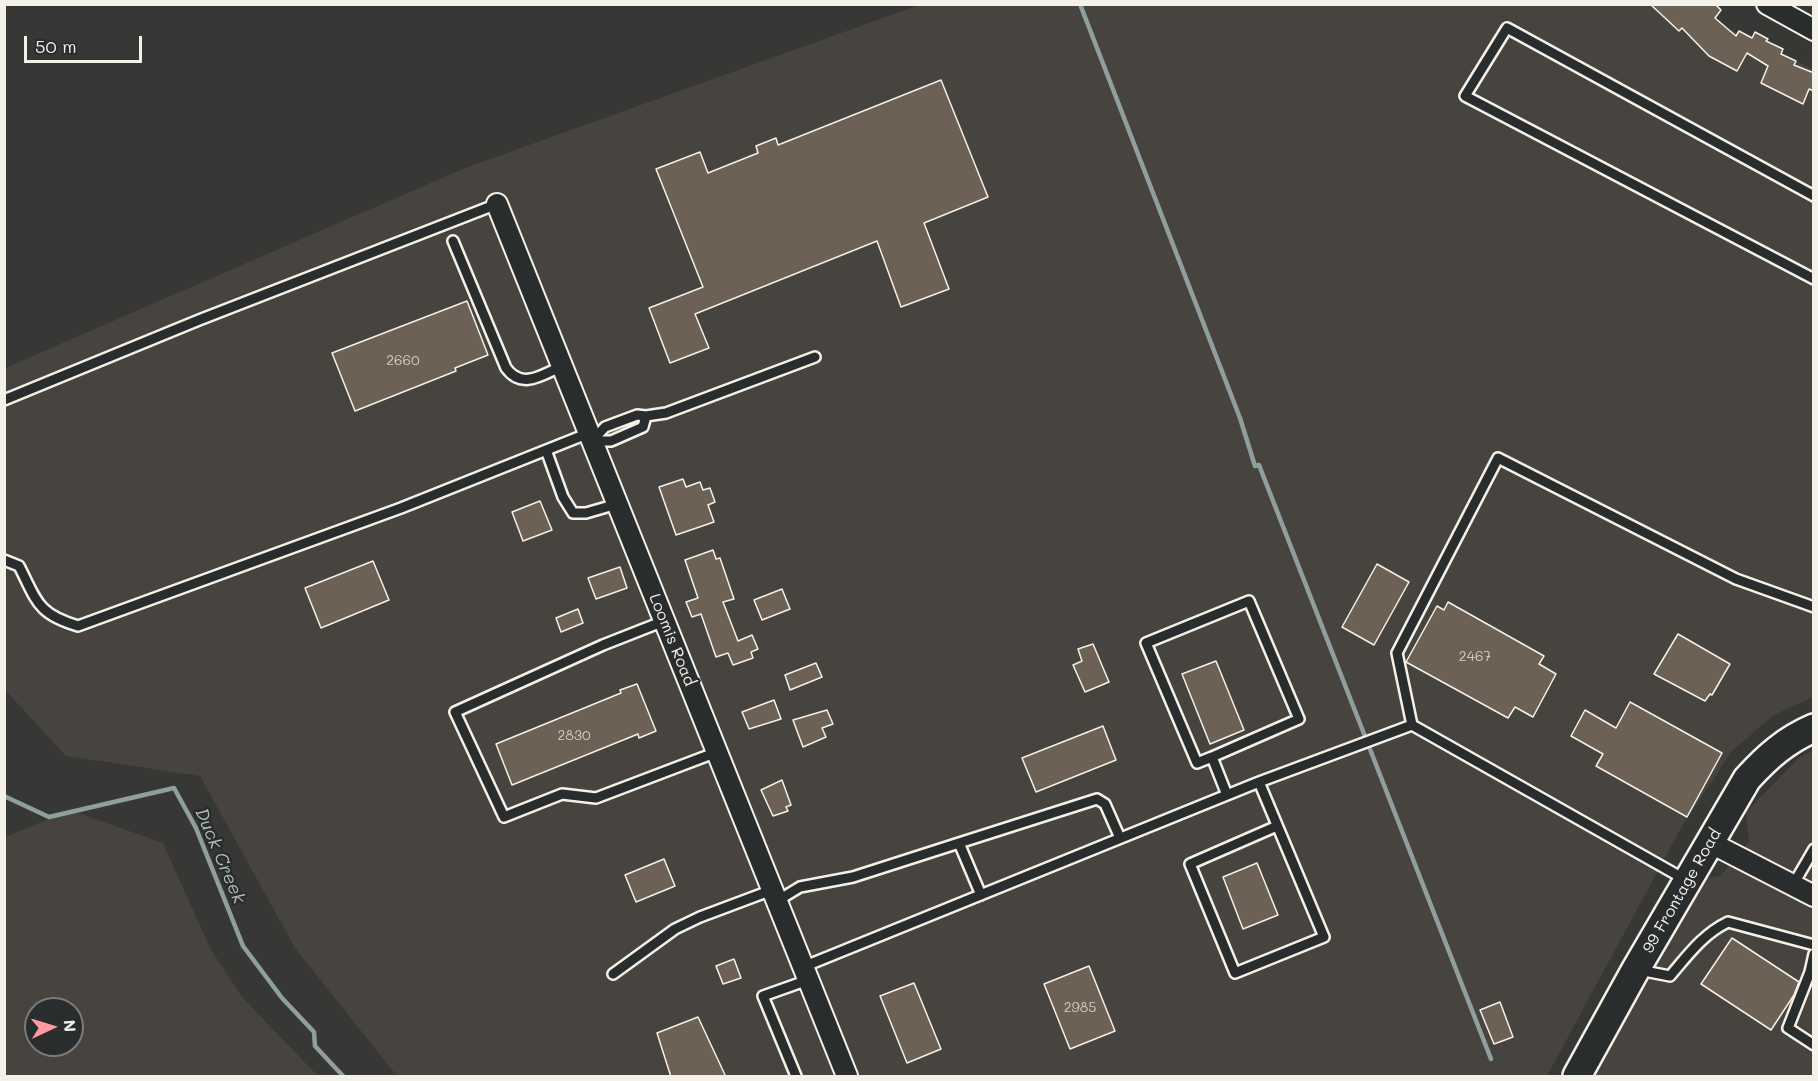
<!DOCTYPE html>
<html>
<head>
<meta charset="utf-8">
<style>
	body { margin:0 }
	#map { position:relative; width:1818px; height:1081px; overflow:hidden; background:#373736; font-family:Mali,sans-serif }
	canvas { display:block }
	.frame { position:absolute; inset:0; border:6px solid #f4f1e8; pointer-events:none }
	.north { position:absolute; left:24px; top:997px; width:60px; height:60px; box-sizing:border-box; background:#2a2d2e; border:2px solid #7b7b78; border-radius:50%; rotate:86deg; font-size:16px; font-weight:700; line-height:24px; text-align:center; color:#f4f1e8 }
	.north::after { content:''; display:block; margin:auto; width:21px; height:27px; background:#ff9aa2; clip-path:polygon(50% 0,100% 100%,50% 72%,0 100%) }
	.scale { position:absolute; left:24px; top:36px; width:118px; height:27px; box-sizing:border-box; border:3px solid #f4f1e8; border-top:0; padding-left:8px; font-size:18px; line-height:21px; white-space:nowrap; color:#f4f1e8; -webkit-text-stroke:4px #2a2d2e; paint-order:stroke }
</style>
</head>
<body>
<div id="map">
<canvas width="1818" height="1081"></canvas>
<div class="frame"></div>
<div class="north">N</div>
<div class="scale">50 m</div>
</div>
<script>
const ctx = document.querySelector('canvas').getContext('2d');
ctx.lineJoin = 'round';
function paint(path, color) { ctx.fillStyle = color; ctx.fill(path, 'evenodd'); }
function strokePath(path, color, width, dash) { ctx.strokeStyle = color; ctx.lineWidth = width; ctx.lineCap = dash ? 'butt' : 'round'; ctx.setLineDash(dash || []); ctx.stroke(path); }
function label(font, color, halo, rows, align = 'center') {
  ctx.font = font + ' Mali,sans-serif'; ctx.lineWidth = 5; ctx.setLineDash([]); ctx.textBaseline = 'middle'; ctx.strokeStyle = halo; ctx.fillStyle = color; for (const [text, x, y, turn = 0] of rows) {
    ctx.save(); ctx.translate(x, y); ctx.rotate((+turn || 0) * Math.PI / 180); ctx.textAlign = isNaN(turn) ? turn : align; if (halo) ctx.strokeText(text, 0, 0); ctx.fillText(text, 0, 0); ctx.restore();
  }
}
const built = new Path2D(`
	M 919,5 L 1679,5 L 1813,69 L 1813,697 L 1774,715 L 1732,751 L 1681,828 L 1547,1076 L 397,1076 L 295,948 L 200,776 L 66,756 L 5,690 L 5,368 L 465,168 Z
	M 1813,751 L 1813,1076 L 1595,1076 L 1704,879 L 1720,876 L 1749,842 L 1746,812 L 1800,757 Z
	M 70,810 L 163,843 L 210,948 L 242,997 L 318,1076 L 5,1076 L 5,837 ZM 36,1009 L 72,1009 L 72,1045 L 36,1045 Z`);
const stream = new Path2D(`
	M 1080,4 L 1240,418 L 1255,466 L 1259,465 L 1491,1059
	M 4,796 L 49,817 L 174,788 L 196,828 L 243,946 L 282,998 L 314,1032 L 315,1046 L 343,1076`);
const building = new Path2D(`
	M 1650,4 L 1715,4 L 1721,10 L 1715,18 L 1736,36 L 1739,31 L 1752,38 L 1755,32 L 1768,39 L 1766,41 L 1783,49 L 1781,54 L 1796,61 L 1794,65 L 1814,73 L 1814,91 L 1809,89 L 1803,104 L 1761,83 L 1768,66 L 1747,53 L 1737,71 L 1709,56 L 1682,28 L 1679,31 Z
	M 941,80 L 988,197 L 924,223 L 949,289 L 901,307 L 877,241 L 695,314 L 709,348 L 670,363 L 649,308 L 703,287 L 656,169 L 700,152 L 708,173 L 758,153 L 756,146 L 776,138 L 778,145 Z
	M 467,301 L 488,355 L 455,368 L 456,371 L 355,411 L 332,353 Z
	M 683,479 L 686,487 L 700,482 L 703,490 L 710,488 L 715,502 L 708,505 L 714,522 L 676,535 L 659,487 Z
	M 540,501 L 552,530 L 523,541 L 512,512 Z
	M 713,550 L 716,559 L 720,558 L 734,599 L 723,602 L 738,641 L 752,635 L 758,649 L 751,652 L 753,658 L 733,665 L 728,653 L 716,657 L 701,614 L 692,617 L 686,602 L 698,598 L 685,560 Z
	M 373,561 L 389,600 L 321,628 L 305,588 Z
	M 1377,564 L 1409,582 L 1374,645 L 1342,627 Z
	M 620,567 L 627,588 L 596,599 L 588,578 Z
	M 782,589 L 790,609 L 762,620 L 754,600 Z
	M 1448,602 L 1544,656 L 1539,664 L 1556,674 L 1533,717 L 1515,707 L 1508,718 L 1406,662 L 1437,606 L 1444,610 Z
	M 578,609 L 583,623 L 561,632 L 556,618 Z
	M 1678,634 L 1730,664 L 1712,695 L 1710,694 L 1705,701 L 1654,674 Z
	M 1093,644 L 1109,682 L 1085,692 L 1073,665 L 1082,661 L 1078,649 Z
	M 1216,661 L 1244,730 L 1210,744 L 1182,674 Z
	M 816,663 L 822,677 L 790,690 L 785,675 Z
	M 637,684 L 656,731 L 639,738 L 638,734 L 512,785 L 496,744 L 621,693 L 620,690 Z
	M 774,700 L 781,719 L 749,729 L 742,712 Z
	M 1630,702 L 1722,753 L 1687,817 L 1596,766 L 1603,754 L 1571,736 L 1585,710 L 1616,728 Z
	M 827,710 L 833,724 L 822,728 L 826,737 L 803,747 L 793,720 Z
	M 1103,726 L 1116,760 L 1036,792 L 1022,758 Z
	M 782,780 L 791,805 L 786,807 L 788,811 L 773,816 L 761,790 Z
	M 664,859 L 675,886 L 636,902 L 625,875 Z
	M 1257,863 L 1278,915 L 1243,929 L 1223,877 Z
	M 1732,938 L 1799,982 L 1794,995 L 1771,1030 L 1701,984 Z
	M 734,959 L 741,978 L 723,984 L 716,966 Z
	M 1089,966 L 1115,1031 L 1070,1049 L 1044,984 Z
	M 914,983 L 941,1049 L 907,1063 L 880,996 Z
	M 1500,1002 L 1513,1037 L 1494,1044 L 1480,1010 Z
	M 698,1017 L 726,1077 L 671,1077 L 657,1033 Z`);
const lane = new Path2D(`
	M 1814,196 L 1507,28 L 1465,96 L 1814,279
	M 453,241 L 506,368 C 522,390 542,375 562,366
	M 4,400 L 199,320 L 497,204
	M 637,415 L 646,416 L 643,427 L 611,441 L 592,441 L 605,427 Z
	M 646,416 L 666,413 L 815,357
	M 546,450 L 563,497 L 573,513 L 586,513 L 617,504
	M 4,560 L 19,566 C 37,601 37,614 78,626 L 401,508 L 589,433
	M 664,621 L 603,645 L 455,712 L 504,817 L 562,794 L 596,798 L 717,752
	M 1212,757 L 1197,763 L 1146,643 L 1249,601 L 1299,719 L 1212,757 L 1227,795
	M 1259,782 L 1412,725
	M 959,843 L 1097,799 L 1105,804 L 1120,838
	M 1686,880 L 1412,725 L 1397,653 L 1498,458 L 1736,579 L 1814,607
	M 1793,885 L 1814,849
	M 777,901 L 800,887 L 853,877 L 959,843 L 981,895
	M 1814,954 L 1810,972 L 1788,1028 L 1814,1045
	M 803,967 L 1259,782 L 1324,937 L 1235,973 L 1190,864 L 1277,826
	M 1639,970 L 1670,976 C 1688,955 1703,934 1728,922 L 1814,945
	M 613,974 L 675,929 L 700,917 L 772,890
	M 796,1076 L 763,996 L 808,980`);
const street = new Path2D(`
	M 1767,4 L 1814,30
	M 497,204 L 847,1076
	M 1711,843 L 1814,896`);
const secondary = new Path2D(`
	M 1577,1076 L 1636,969 L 1747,779 C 1767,757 1786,740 1814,728`);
const numberNames = [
	["2660",403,361],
	["2467",1475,657],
	["2830",574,736],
	["2985",1080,1008]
];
const streetNames = [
	["Loomis Road",672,640,68],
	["99 Frontage Road",1682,891,-60]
];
const waterNames = [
	["Duck Creek",220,856,67]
];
paint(built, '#47433f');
strokePath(stream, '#8f9f9e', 4.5);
paint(building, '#6d6054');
strokePath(building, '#f4f1e8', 1.5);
strokePath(lane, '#f4f1e8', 14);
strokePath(street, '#f4f1e8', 24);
strokePath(secondary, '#f4f1e8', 32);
strokePath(lane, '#2a2d2e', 9);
strokePath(street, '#2a2d2e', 20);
strokePath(secondary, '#2a2d2e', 27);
label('14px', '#d2cdc3', null, numberNames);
label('16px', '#f4f1e8', '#2a2d2e', streetNames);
label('italic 18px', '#b0bbb6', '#2a2d2e', waterNames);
</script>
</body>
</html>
